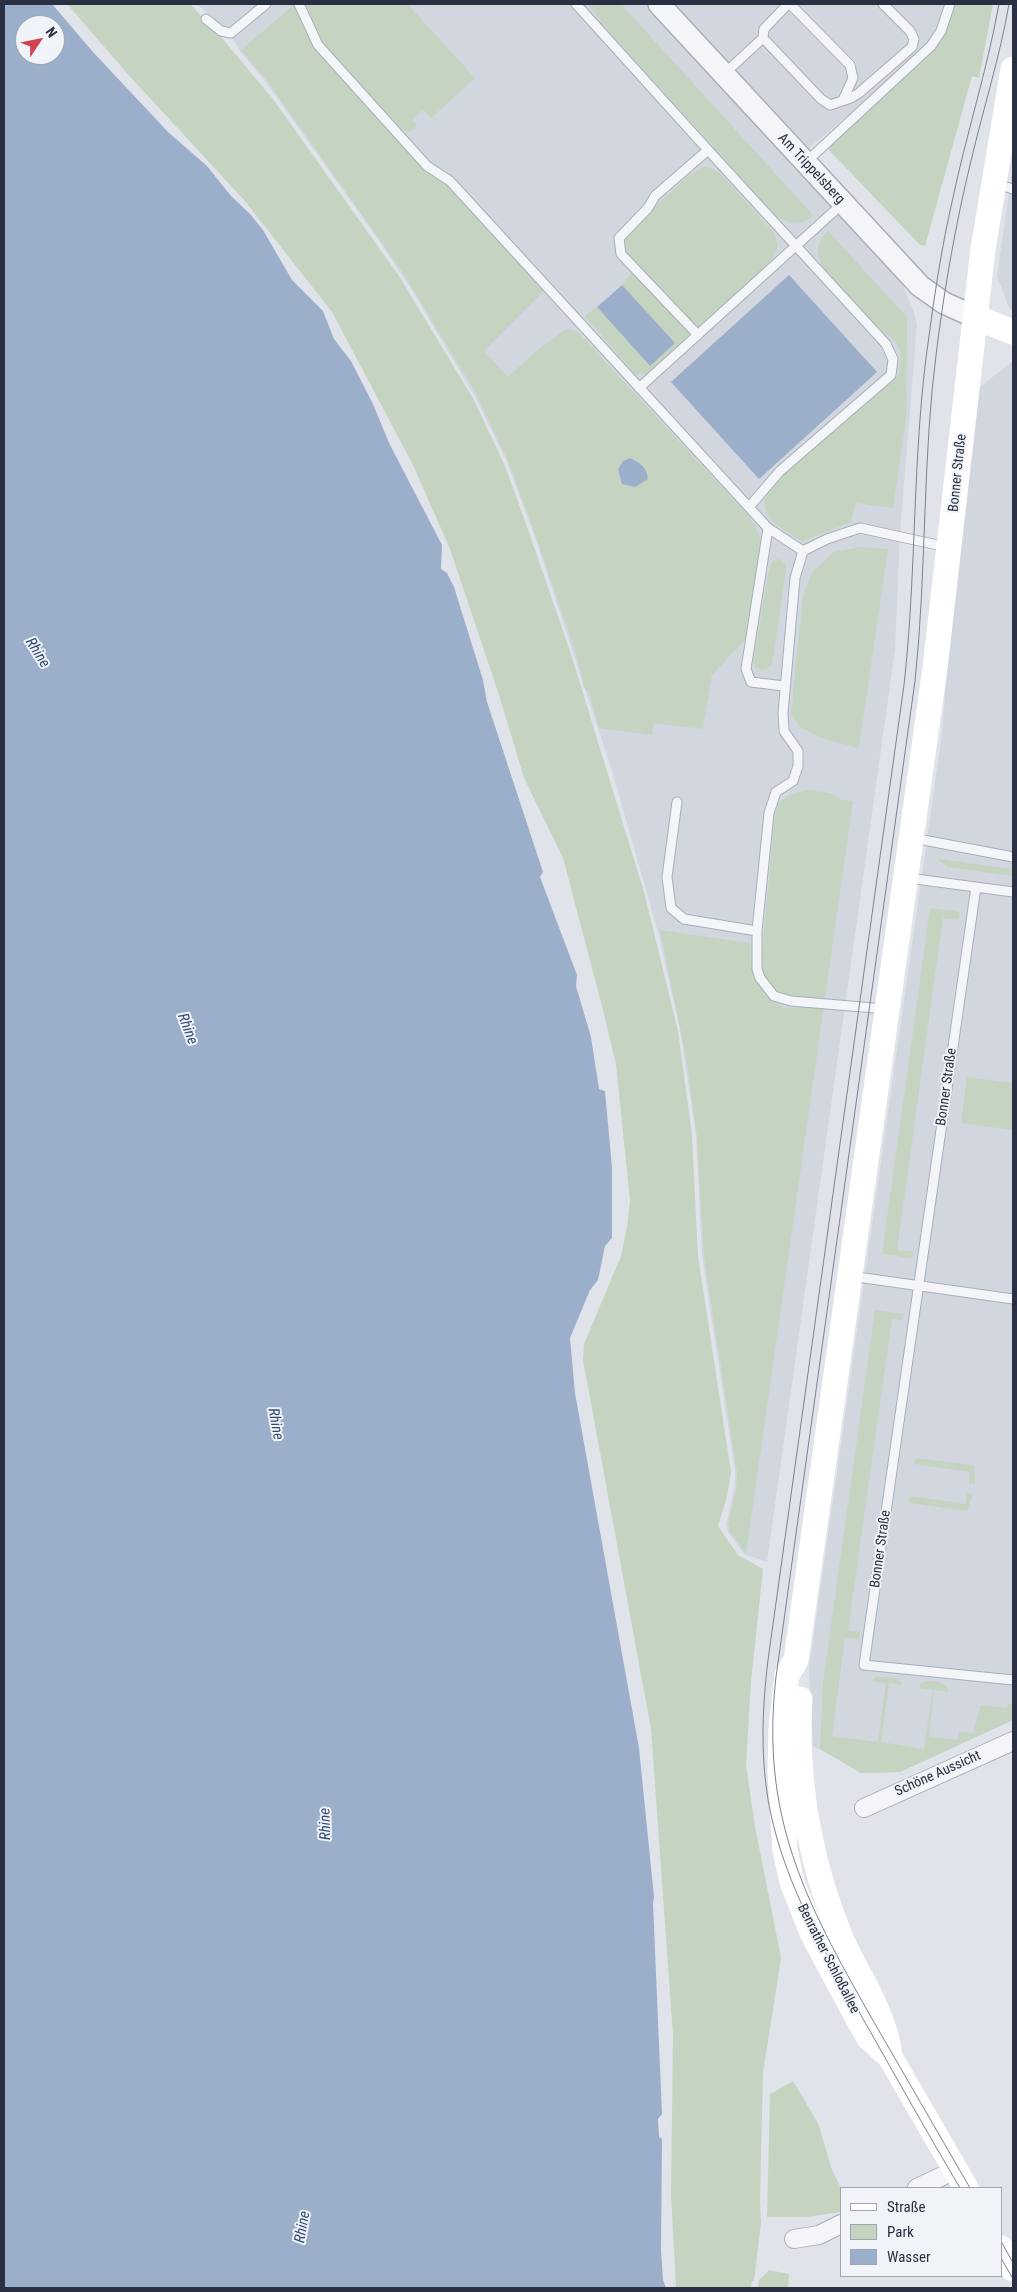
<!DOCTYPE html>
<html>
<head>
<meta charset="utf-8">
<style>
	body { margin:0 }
	#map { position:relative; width:1017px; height:2292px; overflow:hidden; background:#e0e4ea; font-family:"Roboto Condensed",sans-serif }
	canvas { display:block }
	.frame { position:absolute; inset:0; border:5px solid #283041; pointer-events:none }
	.legend { position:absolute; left:840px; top:2187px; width:162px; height:90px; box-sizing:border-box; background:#f0f3f7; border:1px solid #a0a5ae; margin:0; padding:6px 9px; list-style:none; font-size:15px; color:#283041 }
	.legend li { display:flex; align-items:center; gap:10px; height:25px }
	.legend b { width:25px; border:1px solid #a0a5ae }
	.north { position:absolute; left:15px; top:15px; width:50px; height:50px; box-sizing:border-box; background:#f0f3f7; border:1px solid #a0a5ae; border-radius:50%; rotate:56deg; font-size:14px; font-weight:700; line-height:20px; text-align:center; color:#283041 }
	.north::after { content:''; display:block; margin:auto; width:18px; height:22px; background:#d14351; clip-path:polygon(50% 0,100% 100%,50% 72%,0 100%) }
</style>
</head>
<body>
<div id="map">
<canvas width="1017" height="2292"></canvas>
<div class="frame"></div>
<ul class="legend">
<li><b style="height:6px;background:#fff"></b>Straße</li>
<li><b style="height:14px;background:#c5d4c1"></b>Park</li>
<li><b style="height:14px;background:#9bafca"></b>Wasser</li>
</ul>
<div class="north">N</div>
</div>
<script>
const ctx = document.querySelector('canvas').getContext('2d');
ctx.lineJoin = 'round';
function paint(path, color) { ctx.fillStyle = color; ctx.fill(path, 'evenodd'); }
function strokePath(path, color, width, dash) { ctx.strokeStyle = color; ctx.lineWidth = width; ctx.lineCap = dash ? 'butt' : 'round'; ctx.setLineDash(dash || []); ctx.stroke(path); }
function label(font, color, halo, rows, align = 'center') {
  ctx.font = font + ' "Roboto Condensed",sans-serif'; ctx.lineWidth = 4; ctx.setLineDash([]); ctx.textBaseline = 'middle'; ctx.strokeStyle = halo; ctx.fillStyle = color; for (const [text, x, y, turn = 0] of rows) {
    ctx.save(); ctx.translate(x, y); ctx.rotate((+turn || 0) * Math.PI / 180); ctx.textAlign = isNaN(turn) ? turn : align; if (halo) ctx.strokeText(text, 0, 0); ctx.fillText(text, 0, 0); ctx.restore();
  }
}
const built = new Path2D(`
	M 197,4 L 648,4 L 900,280 L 914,312 L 917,325 L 900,533 L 895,650 L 767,1562 L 744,1554 L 728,1532 L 726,1525 L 735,1484 L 735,1471 L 702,1256 L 696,1136 L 680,1029 L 658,932 L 612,771 L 537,543 L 507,462 L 475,397 L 413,292 L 380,242 L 267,84 L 240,51 L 230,34 Z
	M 675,4 L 945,4 L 943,19 L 930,47 L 809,148 Z
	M 1013,164 L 1013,311 L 1009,308 L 997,276 Z
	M 1013,361 L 1013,1720 L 900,1772 L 861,1773 L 820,1749 L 813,1747 L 809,1669 L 942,733 L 968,396 Z`);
const green = new Path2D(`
	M 67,4 L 190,4 L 222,38 L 273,99 L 399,276 L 474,400 L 505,466 L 524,518 L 571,654 L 644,892 L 678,1031 L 692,1134 L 698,1256 L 731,1472 L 727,1497 L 718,1526 L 738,1555 L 763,1569 L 751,1682 L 746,1765 L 755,1826 L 781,1958 L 763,2073 L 760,2199 L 761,2223 L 754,2281 L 752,2281 L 751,2288 L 676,2288 L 671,2195 L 673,2035 L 651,1729 L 583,1360 L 584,1344 L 621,1256 L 627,1227 L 630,1201 L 616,1064 L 603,1010 L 563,858 L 524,778 L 499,695 L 450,549 L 413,465 L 332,312 L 244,200 L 134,81 Z
	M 295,4 L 314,46 L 450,186 L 545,290 L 484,351 L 508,377 L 534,353 L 566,329 L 577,331 L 742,509 L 754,523 L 762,542 L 750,634 L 712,675 L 703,729 L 654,723 L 652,735 L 599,728 L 589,692 L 583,687 L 583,680 L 575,650 L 539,545 L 509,463 L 474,390 L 404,274 L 268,82 L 241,50 Z
	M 305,4 L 412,4 L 410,7 L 475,78 L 431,118 L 423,110 L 412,120 L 417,126 L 410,132 L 403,130 L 321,44 Z
	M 588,4 L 621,4 L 813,215 C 802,226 788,224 776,216 L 604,26 Z
	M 951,4 L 993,4 L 979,78 L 972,76 L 925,246 L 920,245 L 826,147 L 935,47 L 948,26 Z
	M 705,166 L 719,172 L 774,233 L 778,247 L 771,261 L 697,330 L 625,253 L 625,234 L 688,176 Z
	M 828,231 L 907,317 L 906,420 L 893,508 L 856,503 L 851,522 L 802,541 L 776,525 L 766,512 L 764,500 L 782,473 L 899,375 C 899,367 902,358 900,351 C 897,338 880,330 871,321 C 862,314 855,304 847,296 C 831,278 803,253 828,231 Z
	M 634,270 L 692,333 L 647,374 L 636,375 L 585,316 L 597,307 L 649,365 L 674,343 L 622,285 Z
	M 861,547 L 888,549 L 859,748 L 824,739 L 800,727 L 791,714 L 803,595 L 813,571 L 834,552 Z
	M 779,559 L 786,565 L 786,570 L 772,665 C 765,672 758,672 753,662 L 770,565 L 774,560 Z
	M 808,790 L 830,793 L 842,800 L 853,801 L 746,1554 L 730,1531 L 728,1524 L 736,1491 L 737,1472 L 704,1257 L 697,1137 L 687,1063 L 660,930 L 750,943 L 751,960 L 755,978 L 771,999 L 784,1008 L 808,1007 L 809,998 L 779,994 L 767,982 L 761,966 L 774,822 L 778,803 L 792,794 Z
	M 938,859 L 1013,869 L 1013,876 L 947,867 Z
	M 930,908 L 960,912 L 959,920 L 943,918 L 897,1250 L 913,1252 L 912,1258 L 882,1254 Z
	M 967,1077 L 1013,1083 L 1013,1130 L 961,1123 Z
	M 875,1310 L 904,1314 L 903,1320 L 892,1319 L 848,1630 L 860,1632 L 859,1639 L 845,1638 L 832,1736 L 878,1742 L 886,1683 L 872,1681 L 877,1676 L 899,1679 L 902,1685 L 889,1683 L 881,1742 L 924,1749 L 933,1690 L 919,1688 L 921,1683 C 929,1680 941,1681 947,1687 L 948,1692 L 934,1690 L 929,1736 L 958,1740 L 959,1732 L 973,1733 L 981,1705 L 1007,1708 L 1008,1704 L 1013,1704 L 1013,1720 L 900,1772 L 861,1773 L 820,1749 L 823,1683 Z
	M 915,1458 L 974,1465 L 975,1484 L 969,1483 L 970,1472 L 914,1464 Z
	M 967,1493 L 973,1494 L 967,1511 L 909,1503 L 910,1496 L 966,1504 Z
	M 793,2081 L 818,2123 L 832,2170 L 841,2188 L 841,2212 L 807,2217 L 767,2217 L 770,2094 Z
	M 769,2270 L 789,2274 L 788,2288 L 758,2288 L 759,2280 Z`);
const water = new Path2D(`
	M 4,4 L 52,4 L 93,52 L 168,132 L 207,166 L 231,196 L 250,214 L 263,230 L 292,280 L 323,311 L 334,339 L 351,361 L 373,404 L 389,443 L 442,545 L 441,569 L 447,573 L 454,587 L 483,680 L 487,702 L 543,872 L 540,877 L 577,975 L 576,986 L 591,1037 L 599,1089 L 605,1091 L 612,1168 L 612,1238 L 605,1246 L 598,1280 L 590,1290 L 570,1338 L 575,1393 L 639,1748 L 654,1897 L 653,1903 L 662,2114 L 658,2119 L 659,2137 L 662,2139 L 661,2250 L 663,2280 L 666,2288 L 4,2288 ZM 25,25 L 55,25 L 55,55 L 25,55 Z
	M 789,275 L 877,372 L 759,479 L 671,382 Z
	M 622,285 L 675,343 L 650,366 L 597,307 Z
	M 630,458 C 641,464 646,466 648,479 L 635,487 L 622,484 L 618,469 L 623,461 Z`);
const service = new Path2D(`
	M 299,4 L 318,45 L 427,166 L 450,181 L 768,528 L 803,551
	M 576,4 L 708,150 L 886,344 L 893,359 L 891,375 L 780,471 L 749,507
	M 790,4 L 850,65 L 853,78 L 843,100
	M 206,19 L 221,31 L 231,33 L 266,4
	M 763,38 L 821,99 L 830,105 L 851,98 L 859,93 L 912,47 L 914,39 L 910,31 L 883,4
	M 724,74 L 763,38 L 764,29 L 788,4
	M 805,163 L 931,46 L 941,31 L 950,4
	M 996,184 L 1013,189
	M 698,335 L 621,254 L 619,238 L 648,208 L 655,196 L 708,150
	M 639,388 L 842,204
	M 768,528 L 746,669 L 751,682 L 784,686
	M 677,802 L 667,877 L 671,908 L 684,919 L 757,931
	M 913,838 L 1013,857
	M 908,878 L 1013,892
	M 976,887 L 864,1665 L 1013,1680
	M 886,1009 L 791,1001 L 774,996 L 760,978 L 757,969 L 757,931 L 769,813 L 776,792 L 793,781 L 798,766 L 798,751 L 784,731 L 783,713 L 795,578 L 803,551 L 827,539 L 860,528 L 947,547
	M 850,1276 L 1013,1299`);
const minor = new Path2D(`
	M 864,1808 L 1013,1741
	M 917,2188 L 955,2170
	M 794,2239 L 819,2235 L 841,2224`);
const tertiary = new Path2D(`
	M 659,4 L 920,286 L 944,303 L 975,317`);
const secondary = new Path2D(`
	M 975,317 L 1013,332
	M 800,1699 C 795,1780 810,1862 841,1938 C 858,1977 886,2014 890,2057
	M 966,2188 L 890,2057 L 869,2038 L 856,2015 L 812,1933 L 792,1882 L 785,1850 L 780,1773 L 781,1729 L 787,1675 L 796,1660 L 935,668 L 983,249 L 1013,69
	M 1001,2248 L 1013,2269`);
const tram = new Path2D(`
	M 960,2188 C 928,2134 897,2079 866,2024 C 827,1956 786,1888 770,1810 C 760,1760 762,1710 768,1660 L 904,685 C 917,569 912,451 929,336 C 935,291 942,246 952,202 C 966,135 987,71 999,4
	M 970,2188 C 937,2131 904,2074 871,2017 C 805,1901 760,1816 776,1677 L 915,681 C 927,570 922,458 937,347 C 945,285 956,222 971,161 C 983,109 1000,57 1009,4
	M 1001,2241 L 1013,2263
	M 1001,2258 L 1013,2279`);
const streetNames = [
	["Am Trippelsberg",811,169,47],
	["Bonner Straße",958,473,-84],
	["Bonner Straße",947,1087,-82],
	["Bonner Straße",881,1549,-82],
	["Schöne Aussicht",938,1774,-24],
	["Benrather Schloßallee",828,1959,63]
];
const waterNames = [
	["Rhine",37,653,58],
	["Rhine",187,1029,69],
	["Rhine",275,1424,80],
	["Rhine",326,1824,-91],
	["Rhine",303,2227,-80]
];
paint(built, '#d2d6df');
paint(green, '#c5d4c1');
paint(water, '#9bafca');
strokePath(service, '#a9aeb7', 11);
strokePath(minor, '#a9aeb7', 20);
strokePath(tertiary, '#a9aeb7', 24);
strokePath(service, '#f3f5f8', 9);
strokePath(minor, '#f3f5f8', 18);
strokePath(tertiary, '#f3f5f8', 21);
strokePath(secondary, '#fff', 25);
strokePath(tram, '#798293', 1);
label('14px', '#283041', '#f0f3f7', streetNames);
label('italic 15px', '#324d76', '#f0f3f7', waterNames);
</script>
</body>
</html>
